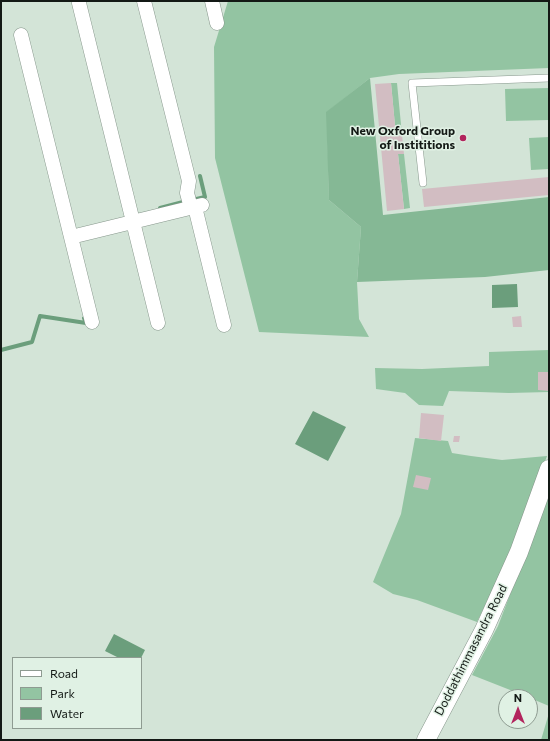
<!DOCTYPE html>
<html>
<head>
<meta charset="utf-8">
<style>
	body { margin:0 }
	#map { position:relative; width:550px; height:741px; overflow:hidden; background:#d3e4d7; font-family:Commissioner,sans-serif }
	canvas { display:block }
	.frame { position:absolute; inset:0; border:2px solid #131915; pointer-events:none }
	.legend { position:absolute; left:12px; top:657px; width:130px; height:72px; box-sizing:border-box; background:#e0f1e4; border:1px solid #8e9b91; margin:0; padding:5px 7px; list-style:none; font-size:12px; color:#131915 }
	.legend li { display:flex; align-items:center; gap:8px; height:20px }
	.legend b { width:20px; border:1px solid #8e9b91 }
	.north { position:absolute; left:498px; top:689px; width:40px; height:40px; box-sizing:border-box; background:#e0f1e4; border:1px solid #8e9b91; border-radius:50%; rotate:0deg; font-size:11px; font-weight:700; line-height:16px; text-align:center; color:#131915 }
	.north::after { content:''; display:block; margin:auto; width:14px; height:18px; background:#b2245d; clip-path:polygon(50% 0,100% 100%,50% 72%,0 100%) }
</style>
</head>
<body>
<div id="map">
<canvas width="550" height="741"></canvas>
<div class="frame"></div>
<ul class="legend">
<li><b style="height:5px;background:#fff"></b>Road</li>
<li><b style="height:11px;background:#93c4a2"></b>Park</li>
<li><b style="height:11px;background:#6b9e7c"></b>Water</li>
</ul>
<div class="north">N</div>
</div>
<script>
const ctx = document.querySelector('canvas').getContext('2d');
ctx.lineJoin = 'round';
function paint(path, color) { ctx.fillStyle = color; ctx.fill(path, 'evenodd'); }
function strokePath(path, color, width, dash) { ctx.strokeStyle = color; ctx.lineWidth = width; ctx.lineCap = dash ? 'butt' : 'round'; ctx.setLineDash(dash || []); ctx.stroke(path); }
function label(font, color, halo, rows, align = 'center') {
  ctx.font = font + ' Commissioner,sans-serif'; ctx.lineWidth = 3; ctx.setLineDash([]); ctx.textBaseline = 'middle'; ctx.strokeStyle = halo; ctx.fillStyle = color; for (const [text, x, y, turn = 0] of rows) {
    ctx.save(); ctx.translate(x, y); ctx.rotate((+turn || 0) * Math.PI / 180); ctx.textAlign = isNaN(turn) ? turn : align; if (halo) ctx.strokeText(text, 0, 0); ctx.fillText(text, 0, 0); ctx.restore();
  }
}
const green = new Path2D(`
	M 228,1 L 549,1 L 549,68 L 399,74 L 370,78 L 327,112 L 329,200 L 361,227 L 357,282 L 359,319 L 369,337 L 259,332 L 215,158 L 214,47 Z
	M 391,83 L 397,83 L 402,135 L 396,136 Z
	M 549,88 L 549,120 L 506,121 L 505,89 Z
	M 549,137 L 549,169 L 531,170 L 529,138 Z
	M 398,154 L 404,154 L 410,208 L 404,209 Z
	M 549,350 L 549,392 L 509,393 L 449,391 L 443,406 L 419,405 L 405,393 L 376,389 L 375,368 L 422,369 L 489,366 L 489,352 Z
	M 415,438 L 448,441 L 452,453 L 471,456 L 502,460 L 547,456 L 531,500 L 500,574 L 477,622 L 417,600 L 393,594 L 373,582 L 401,514 Z
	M 549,493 L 549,706 L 530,698 L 530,697 L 528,697 L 472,675 L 498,626 Z
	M 549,713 L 549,740 L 541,740 Z`);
const forest = new Path2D(`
	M 370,78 L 383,215 L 549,197 L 549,270 L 485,277 L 357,282 L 361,227 L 329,200 L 326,112 Z`);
const water = new Path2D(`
	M 517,284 L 518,307 L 492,308 L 492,285 Z
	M 313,411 L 346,427 L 328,461 L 295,444 Z
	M 114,634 L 145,650 L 141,658 L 119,658 L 105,651 Z`);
const stream = new Path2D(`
	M 192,200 L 205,197 L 200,176
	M 160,208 L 183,202
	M 1,350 L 32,342 L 40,316 L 86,323 L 84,318`);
const building = new Path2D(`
	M 391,83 L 396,136 L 402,135 L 404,154 L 398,154 L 404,209 L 387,211 L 375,84 Z
	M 549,177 L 549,195 L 424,207 L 422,189 Z
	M 521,316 L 522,327 L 513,327 L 512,317 Z
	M 538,372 L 549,372 L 549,391 L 538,390 Z
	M 421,413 L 444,415 L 441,441 L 419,438 Z
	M 454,436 L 460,436 L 459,442 L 453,442 Z
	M 416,475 L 431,478 L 428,490 L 413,487 Z`);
const service = new Path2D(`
	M 423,183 L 412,83 L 549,78`);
const minor = new Path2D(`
	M 144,1 L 189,181 L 187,193 L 191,208
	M 212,1 L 217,23
	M 79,3 L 158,323
	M 21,35 L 92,322
	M 195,207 L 224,325
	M 71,237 L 202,205`);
const tertiary = new Path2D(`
	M 426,740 L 484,630 L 519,552 L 549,469`);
const markers = [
	[463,138,4,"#b2245d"]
];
const poiNames = [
	["New Oxford Group",455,131],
	["of Instititions",455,145]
];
const streetNames = [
	["Doddathimmasandra Road",471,650,-63]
];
paint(green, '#93c4a2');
paint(forest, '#85b895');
paint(water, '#6b9e7c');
strokePath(stream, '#6b9e7c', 4);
paint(building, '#d2bdc2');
strokePath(service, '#87978c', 8);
strokePath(minor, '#87978c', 15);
strokePath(tertiary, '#87978c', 19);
strokePath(service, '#fff', 7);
strokePath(minor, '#fff', 14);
strokePath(tertiary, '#fff', 18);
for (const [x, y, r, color] of markers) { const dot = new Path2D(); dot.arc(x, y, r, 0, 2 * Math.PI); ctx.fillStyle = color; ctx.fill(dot); strokePath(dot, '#e0f1e4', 1.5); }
label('bold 12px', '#131915', '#e0f1e4', poiNames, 'right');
label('12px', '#131915', '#e0f1e4', streetNames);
</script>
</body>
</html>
